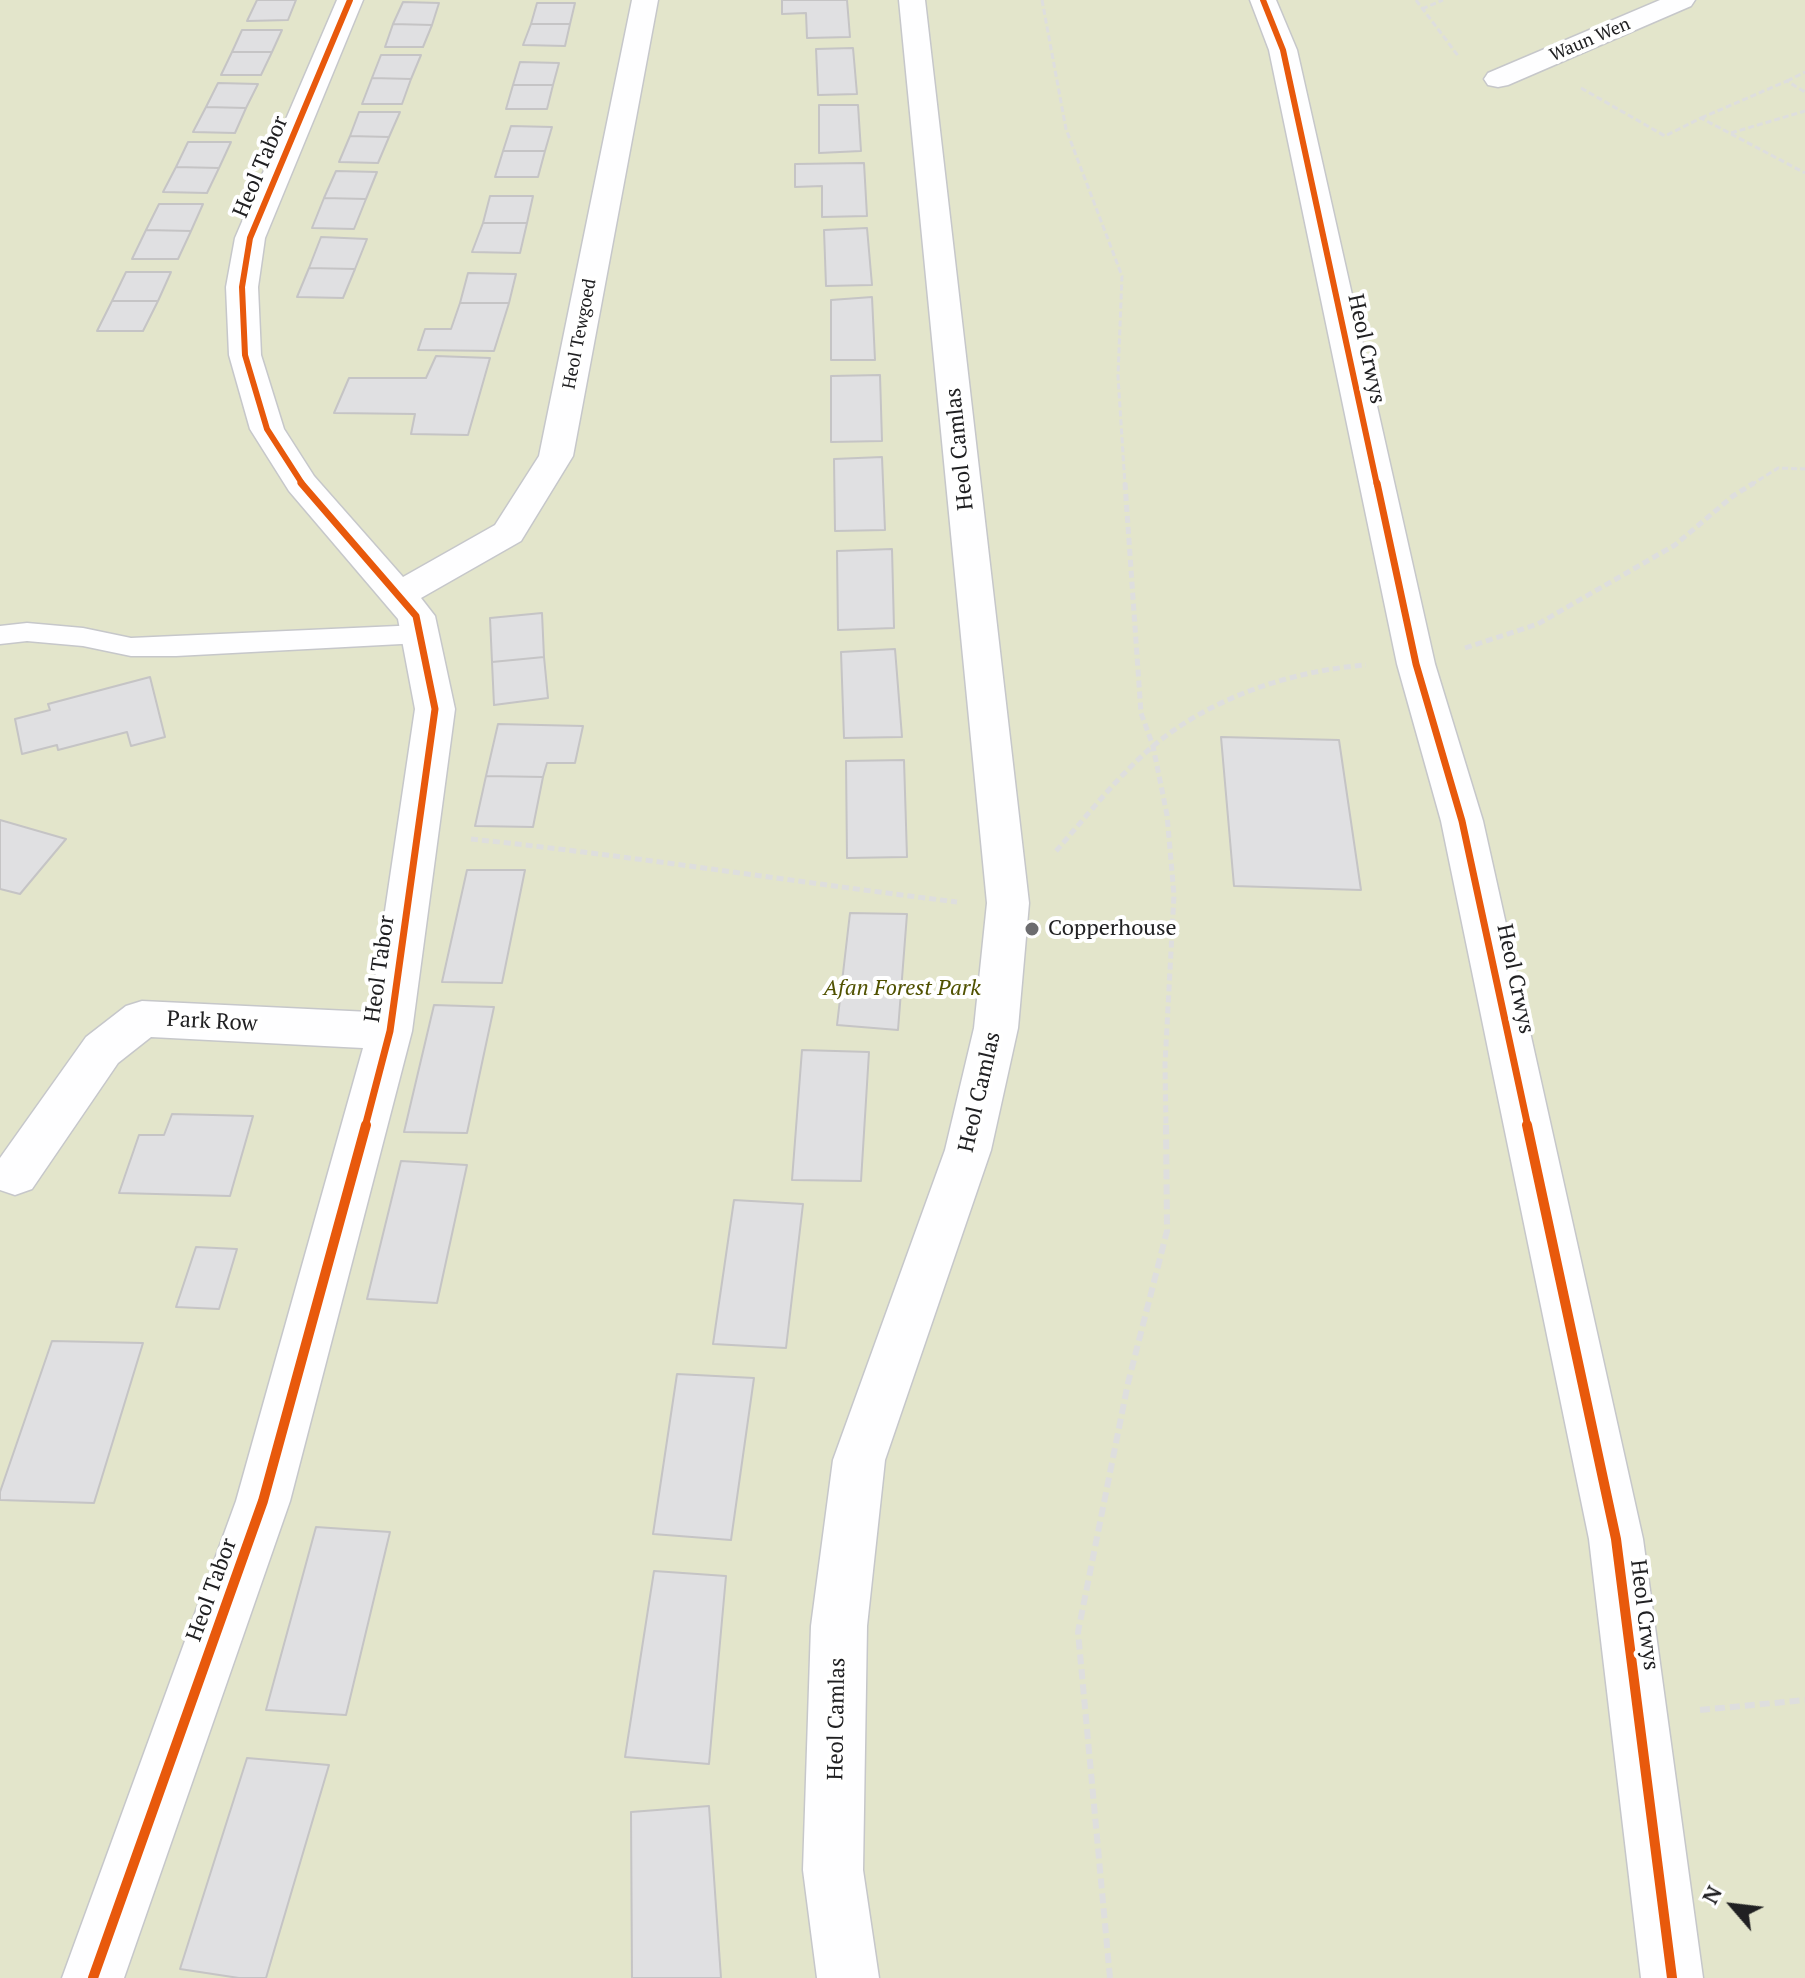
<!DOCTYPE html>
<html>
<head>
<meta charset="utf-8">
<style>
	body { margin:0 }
	#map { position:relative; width:1805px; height:1978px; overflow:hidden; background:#f8f9fd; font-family:"PT Serif",serif }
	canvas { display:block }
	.north { position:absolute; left:1693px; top:1866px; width:80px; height:80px; -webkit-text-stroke:6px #fff; paint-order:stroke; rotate:298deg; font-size:22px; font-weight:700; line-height:32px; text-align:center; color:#202022 }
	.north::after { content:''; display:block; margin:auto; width:28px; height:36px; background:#202022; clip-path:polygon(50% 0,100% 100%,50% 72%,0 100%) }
</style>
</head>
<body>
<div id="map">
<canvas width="1805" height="1978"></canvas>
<div class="north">N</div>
</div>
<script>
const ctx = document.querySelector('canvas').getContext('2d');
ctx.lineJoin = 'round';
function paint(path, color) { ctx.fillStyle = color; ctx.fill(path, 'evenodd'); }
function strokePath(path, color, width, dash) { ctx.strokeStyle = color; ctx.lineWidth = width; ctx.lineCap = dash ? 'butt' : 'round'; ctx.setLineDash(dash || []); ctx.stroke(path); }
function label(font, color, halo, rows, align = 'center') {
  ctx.font = font + ' "PT Serif",serif'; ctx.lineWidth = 8; ctx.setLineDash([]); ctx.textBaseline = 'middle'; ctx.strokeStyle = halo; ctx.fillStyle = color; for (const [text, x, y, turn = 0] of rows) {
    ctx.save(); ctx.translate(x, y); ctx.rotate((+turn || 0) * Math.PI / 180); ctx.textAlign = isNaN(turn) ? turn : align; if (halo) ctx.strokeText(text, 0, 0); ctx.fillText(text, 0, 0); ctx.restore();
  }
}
const green = new Path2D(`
	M 0,0 L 1805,0 L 1805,1978 L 0,1978 Z`);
const building = new Path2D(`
	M 257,0 L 296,0 L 288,20 L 247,21 Z
	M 782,0 L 847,0 L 850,37 L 807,38 L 806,13 L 782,14 Z
	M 403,2 L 439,3 L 432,25 L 393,24 Z
	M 537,3 L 575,3 L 570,24 L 531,24 Z
	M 393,24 L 432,25 L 423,47 L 385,47 Z
	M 531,24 L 570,24 L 565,46 L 523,45 Z
	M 242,30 L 282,30 L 272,52 L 232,52 Z
	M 853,48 L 857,94 L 818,95 L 816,49 Z
	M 232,52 L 272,52 L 261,75 L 221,75 Z
	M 381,55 L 421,55 L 411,79 L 372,78 Z
	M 520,62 L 559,63 L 553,85 L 513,85 Z
	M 372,78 L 411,79 L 402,104 L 362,104 Z
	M 218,83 L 258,84 L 246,108 L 206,107 Z
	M 513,85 L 553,85 L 547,109 L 506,109 Z
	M 819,105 L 858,105 L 861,151 L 819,153 Z
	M 206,107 L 246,108 L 235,133 L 193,132 Z
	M 359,112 L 400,112 L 389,137 L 350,136 Z
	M 511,126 L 552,127 L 545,151 L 503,151 Z
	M 350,136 L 389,137 L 378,163 L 339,162 Z
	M 188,142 L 231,142 L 219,168 L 176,167 Z
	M 503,151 L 545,151 L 538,177 L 495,177 Z
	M 864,163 L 867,216 L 822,217 L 822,186 L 795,187 L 795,164 Z
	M 176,167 L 219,168 L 207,193 L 163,192 Z
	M 336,171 L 377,172 L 366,199 L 324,198 Z
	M 490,196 L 533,196 L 527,223 L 483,223 Z
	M 324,198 L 366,199 L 354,229 L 312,228 Z
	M 159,204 L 203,204 L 191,231 L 146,230 Z
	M 483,223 L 527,223 L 520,253 L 472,252 Z
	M 867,228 L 872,285 L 826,286 L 824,230 Z
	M 146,230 L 191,231 L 178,259 L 132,259 Z
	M 321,237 L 367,239 L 355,269 L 309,268 Z
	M 309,268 L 355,269 L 343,298 L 297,297 Z
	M 126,272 L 171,272 L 158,301 L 112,301 Z
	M 468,273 L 516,274 L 509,303 L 460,303 Z
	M 872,297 L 875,360 L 831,360 L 831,300 Z
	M 112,301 L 158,301 L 143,331 L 97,331 Z
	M 460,303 L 509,303 L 494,351 L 418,350 L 425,329 L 451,329 Z
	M 436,356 L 490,358 L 468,435 L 411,434 L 415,414 L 334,413 L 349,378 L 426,378 Z
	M 880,375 L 882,441 L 831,442 L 831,376 Z
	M 882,457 L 885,530 L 835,531 L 834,459 Z
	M 892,549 L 894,628 L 838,630 L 837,551 Z
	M 542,613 L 544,657 L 492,662 L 490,618 Z
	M 895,649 L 902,737 L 844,738 L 841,652 Z
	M 544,657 L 548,698 L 494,705 L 492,662 Z
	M 150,677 L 165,737 L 131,746 L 127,732 L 58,750 L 57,745 L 22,754 L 15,719 L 50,710 L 48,704 Z
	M 498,724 L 583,726 L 575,763 L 547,763 L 543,777 L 486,776 Z
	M 1221,737 L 1339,740 L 1361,890 L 1234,886 Z
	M 904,760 L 907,857 L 847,858 L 846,761 Z
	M 486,776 L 543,777 L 533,827 L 475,826 Z
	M 0,820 L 66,839 L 20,894 L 0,889 Z
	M 467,870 L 525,870 L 502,983 L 442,982 Z
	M 850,913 L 907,914 L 898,1030 L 837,1025 Z
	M 434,1005 L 494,1007 L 467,1133 L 404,1132 Z
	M 802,1050 L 869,1052 L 861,1181 L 792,1180 Z
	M 172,1114 L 253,1116 L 230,1196 L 119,1193 L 139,1135 L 164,1135 Z
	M 401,1161 L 467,1165 L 437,1303 L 367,1299 Z
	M 734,1200 L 803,1204 L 786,1348 L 713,1344 Z
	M 196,1247 L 237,1249 L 219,1309 L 176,1307 Z
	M 52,1341 L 143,1343 L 94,1503 L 0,1500 L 0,1492 Z
	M 677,1374 L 754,1378 L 731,1540 L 653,1534 Z
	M 316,1527 L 390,1532 L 346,1715 L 266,1710 Z
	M 654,1571 L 726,1576 L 709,1764 L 625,1757 Z
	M 247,1758 L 329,1765 L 266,1978 L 239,1978 L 180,1969 Z
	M 709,1806 L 721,1978 L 632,1978 L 631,1812 Z`);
const pathFar2 = new Path2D(`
	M 1042,0 L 1066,129 L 1122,276 L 1118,376 L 1125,485
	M 1416,0 L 1459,57
	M 1422,9 L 1443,0
	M 1787,81 L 1805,72
	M 1581,88 L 1665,136 L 1701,118 L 1805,173
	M 1701,118 L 1787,81 L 1805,92
	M 1731,133 L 1805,111
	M 1751,485 L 1778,468 L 1805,469`);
const pathFar1 = new Path2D(`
	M 1125,483 L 1141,713 L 1153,746 L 1167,815 L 1174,895 L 1165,1064 L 1166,1127
	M 1465,648 L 1538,624 L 1675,545 L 1733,496 L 1754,483
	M 471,839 C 633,856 795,882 957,902
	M 1056,851 C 1087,816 1116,778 1152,747 C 1210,698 1290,671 1366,665`);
const path = new Path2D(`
	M 1700,1710 L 1805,1700
	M 1110,1978 L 1078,1632 L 1128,1383 L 1167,1231 L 1166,1125`);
const lane = new Path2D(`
	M 27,623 L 83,628 L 131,638 L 420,625 L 429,628 L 433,634 L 429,640 L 420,643 L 176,656 L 131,656 L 83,646 L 27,641 L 0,644 L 0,626 Z`);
const street = new Path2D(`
	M 337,0 L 363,0 L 265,238 L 258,287 L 261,355 L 284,429 L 314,476 L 403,577 L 495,525 L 539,456 L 632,0 L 658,0 L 573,456 L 521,541 L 421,598 L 435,616 L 455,709 L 412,1031 L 290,1501 L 124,1978 L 62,1978 L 236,1501 L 363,1048 L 151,1037 L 118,1063 L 32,1189 L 15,1195 L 0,1190 L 0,1158 L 86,1037 L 126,1006 L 142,1001 L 370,1012 L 415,709 L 398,619 L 289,491 L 250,429 L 229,355 L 226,287 L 235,238 Z
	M 899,0 L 925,0 L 1029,903 L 1018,1028 L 991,1150 L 885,1460 L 867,1626 L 863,1870 L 879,1978 L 817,1978 L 803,1870 L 811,1626 L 833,1460 L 945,1150 L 974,1028 L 987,903 Z
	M 1250,0 L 1276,0 L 1297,50 L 1435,664 L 1483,821 L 1643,1539 L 1703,1978 L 1641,1978 L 1589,1539 L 1441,821 L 1397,664 L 1269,50 Z
	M 1660,0 L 1695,0 L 1691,6 L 1508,85 L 1498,87 L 1488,85 L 1484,79 L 1488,73 Z`);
const cyclewayFar2 = new Path2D(`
	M 1263,0 L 1283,50 L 1377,485
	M 303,485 L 267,429 L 245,355 L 242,287 L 250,238 L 350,0`);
const cyclewayFar1 = new Path2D(`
	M 301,483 L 416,616 L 435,709 L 390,1031 L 365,1127
	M 1377,483 L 1416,664 L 1462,821 L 1528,1127`);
const cycleway = new Path2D(`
	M 1527,1125 L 1616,1539 L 1672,1978
	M 93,1978 L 263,1501 L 366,1125`);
const markers = [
	[1032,929,8,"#6c6c6f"]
];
const farStreetnames = [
	["Waun Wen",1590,40,-23],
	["Heol Tewgoed",580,334,-79]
];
const streetNames = [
	["Heol Tabor",261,167,-67],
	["Heol Crwys",1366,349,78],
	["Heol Camlas",960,449,-96],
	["Heol Tabor",380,969,-82],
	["Heol Crwys",1515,979,78],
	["Park Row",212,1022,3],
	["Heol Camlas",980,1092,-77],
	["Heol Tabor",212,1590,-70],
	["Heol Crwys",1644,1615,83],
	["Heol Camlas",837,1719,-89]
];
const poiNames = [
	["Copperhouse",1048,929]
];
const parkNames = [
	["Afan Forest Park",902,989]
];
paint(green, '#e3e5cb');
paint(building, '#e0e0e2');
strokePath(building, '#c5c4c5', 2);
strokePath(lane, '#c6c7ca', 3);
strokePath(street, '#c6c7ca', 3);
strokePath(pathFar2, '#dedede', 3, [6, 3]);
strokePath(pathFar1, '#dedede', 5, [7, 4]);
strokePath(path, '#dedede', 6, [10, 5]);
paint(lane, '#fefeff');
paint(street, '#fefeff');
strokePath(cyclewayFar2, '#e8590c', 6);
strokePath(cyclewayFar1, '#e8590c', 7);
strokePath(cycleway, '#e8590c', 10);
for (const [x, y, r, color] of markers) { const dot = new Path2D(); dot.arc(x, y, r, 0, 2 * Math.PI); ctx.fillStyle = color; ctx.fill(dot); strokePath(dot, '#fff', 3); }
label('18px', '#202022', '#fff', farStreetnames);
label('22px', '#202022', '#fff', streetNames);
label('22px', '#202022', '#fff', poiNames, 'left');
label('italic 22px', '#505100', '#fff', parkNames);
</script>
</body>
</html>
